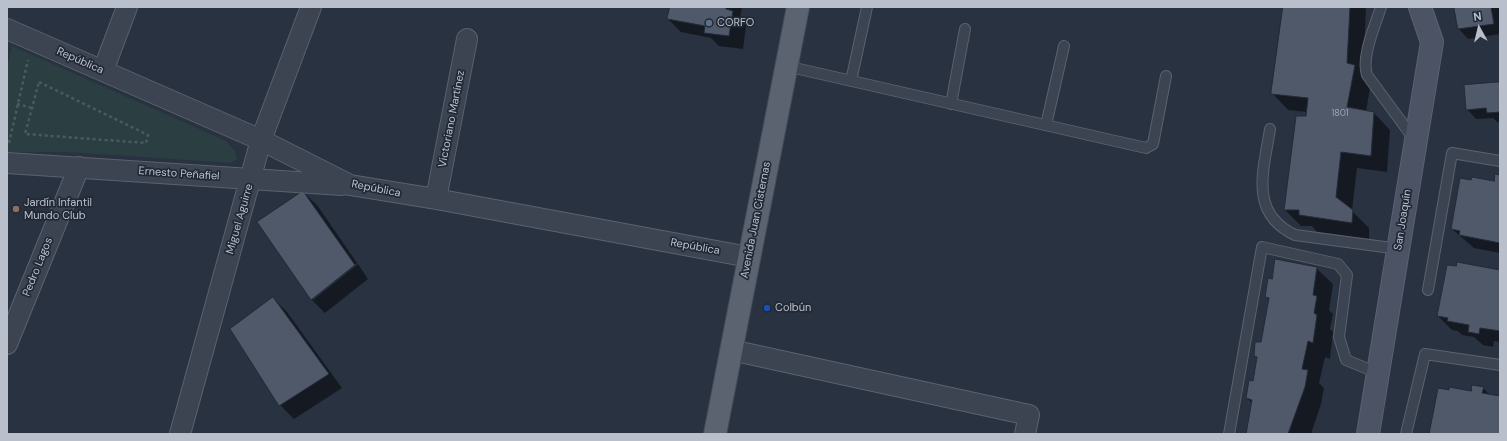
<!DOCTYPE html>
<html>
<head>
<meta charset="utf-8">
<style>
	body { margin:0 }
	#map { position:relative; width:1507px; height:441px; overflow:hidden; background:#293241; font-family:"DM Sans",sans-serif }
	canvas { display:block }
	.frame { position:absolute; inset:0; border:8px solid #bac0cb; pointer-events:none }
	.north { position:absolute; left:1459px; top:8px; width:40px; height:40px; -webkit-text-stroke:3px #212936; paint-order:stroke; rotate:352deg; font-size:11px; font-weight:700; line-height:16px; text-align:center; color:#bac0cb }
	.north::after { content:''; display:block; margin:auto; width:14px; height:18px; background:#bac0cb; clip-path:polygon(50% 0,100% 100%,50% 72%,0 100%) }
</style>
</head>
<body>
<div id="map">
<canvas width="1507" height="441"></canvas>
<div class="frame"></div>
<div class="north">N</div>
</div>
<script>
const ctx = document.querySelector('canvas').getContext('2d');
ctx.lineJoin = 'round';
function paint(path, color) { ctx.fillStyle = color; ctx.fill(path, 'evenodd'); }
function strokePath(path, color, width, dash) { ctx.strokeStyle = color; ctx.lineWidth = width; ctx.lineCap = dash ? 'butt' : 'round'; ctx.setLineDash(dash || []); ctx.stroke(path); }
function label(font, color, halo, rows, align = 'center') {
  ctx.font = font + ' "DM Sans",sans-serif'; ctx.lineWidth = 3.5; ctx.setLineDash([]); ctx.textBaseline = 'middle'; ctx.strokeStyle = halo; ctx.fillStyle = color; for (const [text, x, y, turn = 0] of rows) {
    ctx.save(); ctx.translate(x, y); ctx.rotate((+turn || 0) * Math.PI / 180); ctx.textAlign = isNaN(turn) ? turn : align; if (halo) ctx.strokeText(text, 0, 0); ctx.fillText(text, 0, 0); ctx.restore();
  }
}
const green = new Path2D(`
	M 12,46 L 226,141 L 235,151 L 237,159 L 231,163 L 69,152 L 7,152 L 7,68 Z`);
const shadow = new Path2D(`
	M 671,7 L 742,7 L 740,19 L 746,26 L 743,49 L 719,46 L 711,38 L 681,32 L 668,19 Z
	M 1284,7 L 1366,7 L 1363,75 L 1371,82 L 1366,112 L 1374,113 L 1390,130 L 1387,172 L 1357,168 L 1352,211 L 1369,228 L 1369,239 L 1317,232 L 1312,226 L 1301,226 L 1285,210 L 1308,112 L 1288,110 L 1272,93 Z
	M 1455,7 L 1499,7 L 1500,34 L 1468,39 L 1459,29 Z
	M 1500,83 L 1500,122 L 1497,122 L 1493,118 L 1476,119 L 1467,109 Z
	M 1500,176 L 1500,253 L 1474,248 L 1452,229 L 1472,181 L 1494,182 Z
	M 303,192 L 317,205 L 357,263 L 313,298 L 313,300 L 358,264 L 368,279 L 325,313 L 312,300 L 258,222 Z
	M 1316,268 L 1333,284 L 1329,310 L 1333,314 L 1330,329 L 1333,332 L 1330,359 L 1325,357 L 1319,383 L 1324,388 L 1321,404 L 1311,434 L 1247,434 L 1252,403 L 1247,398 L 1254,383 L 1258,359 L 1255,356 L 1262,343 L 1270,301 L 1266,296 L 1273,280 Z
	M 1500,271 L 1500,342 L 1494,341 L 1493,347 L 1483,345 L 1474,337 L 1462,335 L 1458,331 L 1452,330 L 1438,316 Z
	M 273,298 L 287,312 L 342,388 L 294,419 L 280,405 Z
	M 1483,388 L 1491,396 L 1500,397 L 1500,434 L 1430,434 L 1449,391 L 1472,392 Z`);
const building = new Path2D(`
	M 670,7 L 726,7 L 726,9 L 733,11 L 729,36 L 704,33 L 705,26 L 667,19 Z
	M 1283,7 L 1350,7 L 1347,63 L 1355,65 L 1347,107 L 1374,112 L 1371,156 L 1341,152 L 1336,197 L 1353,210 L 1352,223 L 1299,215 L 1299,210 L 1284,210 L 1296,116 L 1306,116 L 1308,98 L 1271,94 Z
	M 1454,7 L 1491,7 L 1494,24 L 1458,29 Z
	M 1500,82 L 1500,112 L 1487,113 L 1486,108 L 1466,110 L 1464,85 Z
	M 1495,174 L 1500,175 L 1500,243 L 1459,235 L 1460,231 L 1451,229 L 1460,178 L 1471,180 L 1472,177 L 1494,181 Z
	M 303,191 L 355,265 L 311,300 L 257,222 Z
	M 1275,259 L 1317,267 L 1313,295 L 1317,296 L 1314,313 L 1317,315 L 1313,343 L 1308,341 L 1302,369 L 1308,370 L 1305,387 L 1288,434 L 1246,434 L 1252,400 L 1246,398 L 1249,380 L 1253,381 L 1257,357 L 1254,356 L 1255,342 L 1261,342 L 1269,298 L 1265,297 L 1268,278 L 1272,279 Z
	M 1457,262 L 1500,270 L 1500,331 L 1480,328 L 1479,334 L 1468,332 L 1469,325 L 1447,321 L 1448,318 L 1437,316 L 1447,265 L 1456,266 Z
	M 273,297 L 329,374 L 279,406 L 230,329 Z
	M 1472,385 L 1484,387 L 1482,393 L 1500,396 L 1500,434 L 1429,434 L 1438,388 L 1449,390 L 1449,387 L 1471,391 Z`);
const path = new Path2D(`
	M 39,82 L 148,135 L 146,143 L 25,134 Z
	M 17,104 L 32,108
	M 9,143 L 28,60`);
const lane = new Path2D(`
	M 1381,7 C 1375,26 1361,57 1367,75 L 1414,139
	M 786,66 L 1146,148 L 1153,144 L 1166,76
	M 851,81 L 867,7
	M 951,104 L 965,29
	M 1046,125 L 1064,46
	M 1270,129 C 1264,169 1248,213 1295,235 L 1399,249
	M 1428,290 L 1452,153 L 1500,161
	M 1229,434 L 1262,247 L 1338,264 L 1347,275 L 1339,337 L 1346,360 L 1378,373
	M 1406,434 L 1425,354 L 1500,365`);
const street = new Path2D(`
	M 7,29 L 261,140 L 350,185 L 436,199 L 749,257
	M 103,71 L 127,7
	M 7,163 L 342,185
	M 436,199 L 467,39
	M 7,344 L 79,167
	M 731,350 L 1029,415 L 1025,434
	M 180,434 L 261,140 L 311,7`);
const secondary = new Path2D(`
	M 1368,434 L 1432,42 L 1420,7`);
const primary = new Path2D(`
	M 715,434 L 798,7`);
const markers = [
	[709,23,4,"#5c6f8a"],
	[16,209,4,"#8d6e63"],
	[767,308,4,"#1a4fb4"]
];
const numberNames = [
	["1801",1340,114]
];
const poiNames = [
	["CORFO",717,23],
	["Jardín Infantil",24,203],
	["Mundo Club",24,216],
	["Colbún",775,308]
];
const streetNames = [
	["República",80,61,24],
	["Victoriano Martínez",452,119,-79],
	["Ernesto Peñafiel",179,174,4],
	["República",376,189,11],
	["Miguel Aguirre",240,219,-74],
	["Avenida Juan Cisternas",756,220,-79],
	["San Joaquín",1403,220,-81],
	["República",695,247,10],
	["Pedro Lagos",38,267,-68]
];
paint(green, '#2b3f42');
paint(shadow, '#0007');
paint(building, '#4f596a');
strokePath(building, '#232b38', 1);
strokePath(lane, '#5b626e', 12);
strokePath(street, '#5b626e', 22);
strokePath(secondary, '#5b626e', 24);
strokePath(primary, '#464d5a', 24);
strokePath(path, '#495b5f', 2.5, [3, 3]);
strokePath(lane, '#3d4451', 10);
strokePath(street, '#3d4451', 20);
strokePath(secondary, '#4b5364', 22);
strokePath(primary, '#5b6371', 22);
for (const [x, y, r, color] of markers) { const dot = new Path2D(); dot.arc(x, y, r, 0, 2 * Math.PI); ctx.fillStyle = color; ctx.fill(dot); strokePath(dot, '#212936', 1.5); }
label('9px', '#9fa6b3', null, numberNames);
label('11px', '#bac0cb', '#212936', poiNames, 'left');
label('11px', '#bac0cb', '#212936', streetNames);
</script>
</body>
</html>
